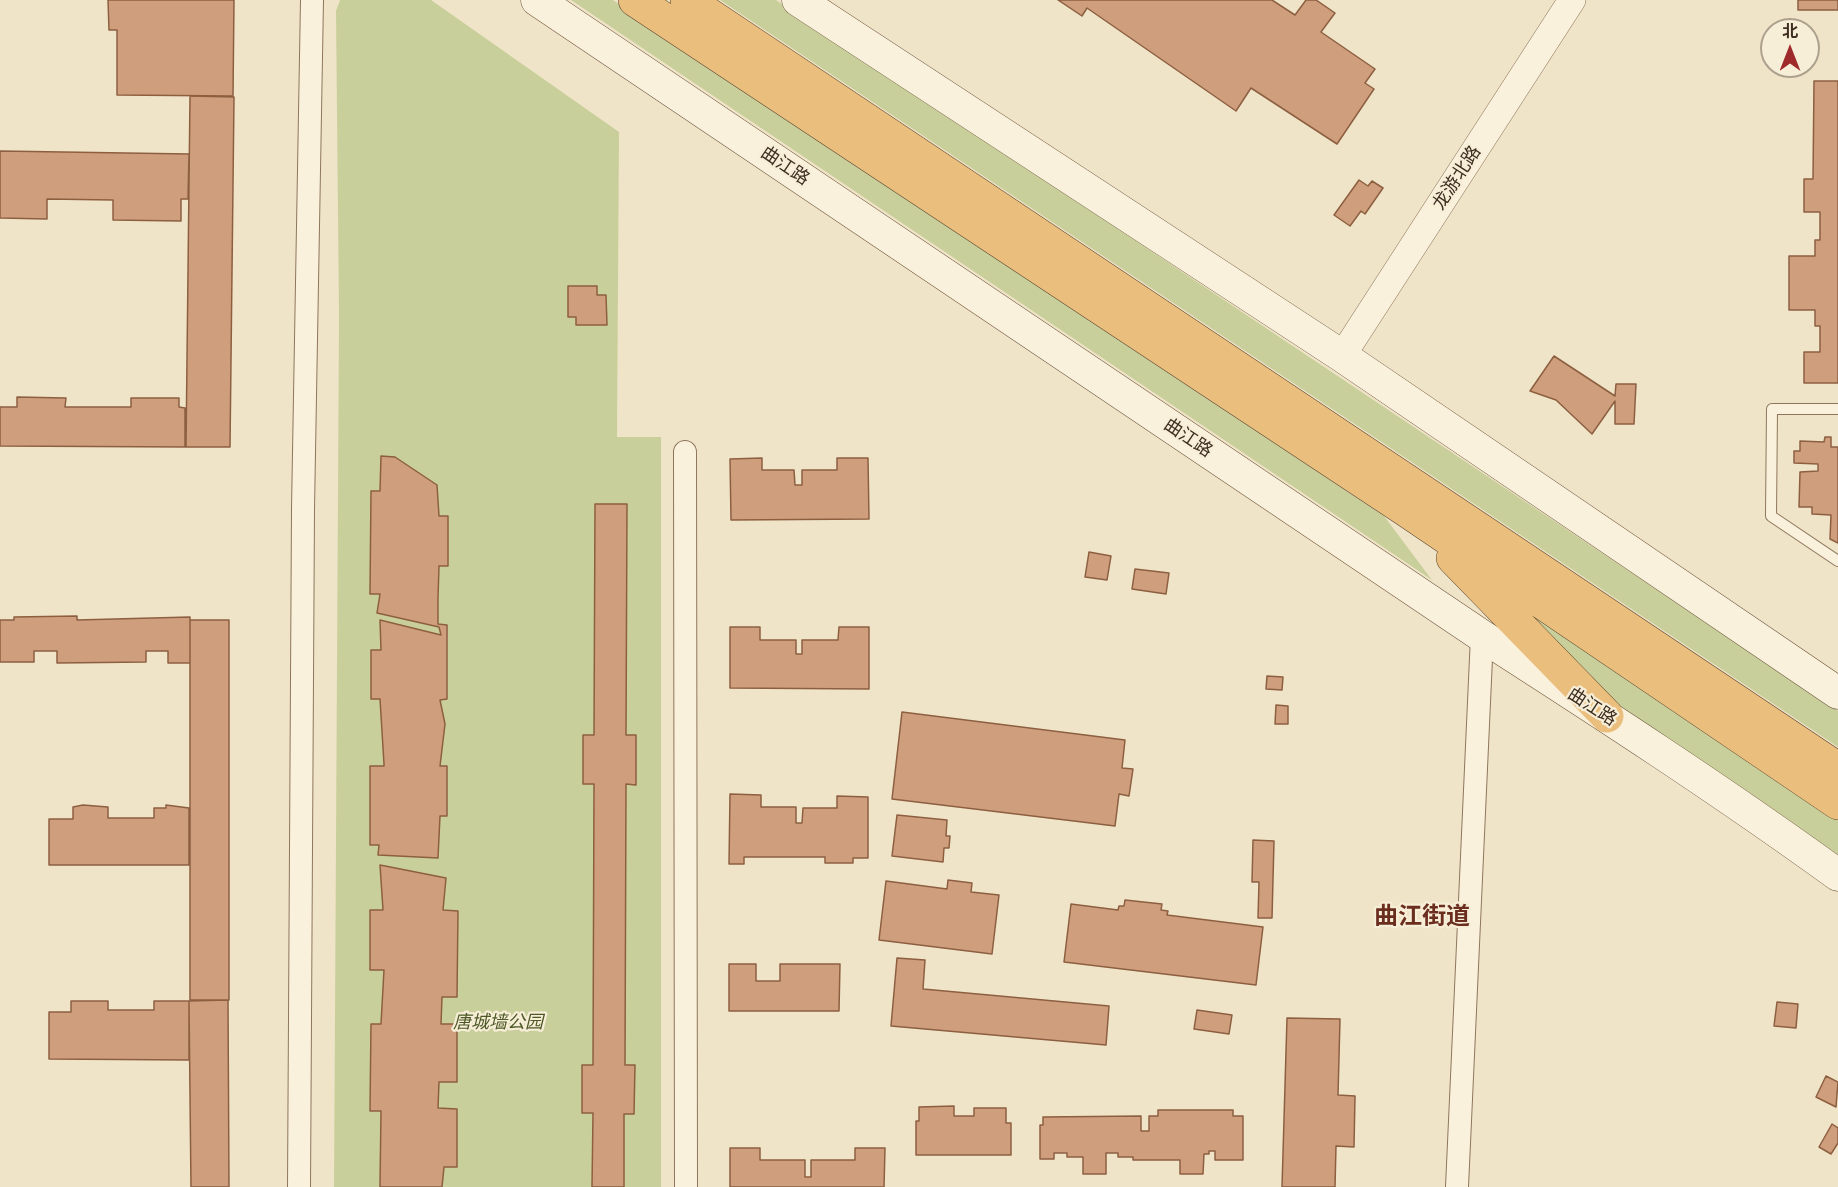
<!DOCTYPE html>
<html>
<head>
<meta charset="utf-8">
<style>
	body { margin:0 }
	#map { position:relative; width:1838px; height:1187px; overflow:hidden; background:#f0e4c8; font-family:"Roboto Serif","Noto Sans SC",serif }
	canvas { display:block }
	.north { position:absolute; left:1760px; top:18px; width:60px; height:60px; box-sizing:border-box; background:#f7eed8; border:2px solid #ada18e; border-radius:50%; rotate:0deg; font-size:16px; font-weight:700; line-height:24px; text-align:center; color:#3d2e20 }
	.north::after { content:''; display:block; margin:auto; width:21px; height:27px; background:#9e2a2b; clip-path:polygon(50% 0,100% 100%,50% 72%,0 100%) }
</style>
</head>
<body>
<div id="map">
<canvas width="1838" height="1187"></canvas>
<div class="north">北</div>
</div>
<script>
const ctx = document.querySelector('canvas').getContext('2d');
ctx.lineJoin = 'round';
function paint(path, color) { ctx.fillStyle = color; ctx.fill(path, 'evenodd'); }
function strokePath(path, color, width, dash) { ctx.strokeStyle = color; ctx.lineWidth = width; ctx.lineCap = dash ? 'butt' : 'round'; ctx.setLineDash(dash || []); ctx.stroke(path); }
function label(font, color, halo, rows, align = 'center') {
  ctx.font = font + ' "Roboto Serif","Noto Sans SC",serif'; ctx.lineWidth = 4.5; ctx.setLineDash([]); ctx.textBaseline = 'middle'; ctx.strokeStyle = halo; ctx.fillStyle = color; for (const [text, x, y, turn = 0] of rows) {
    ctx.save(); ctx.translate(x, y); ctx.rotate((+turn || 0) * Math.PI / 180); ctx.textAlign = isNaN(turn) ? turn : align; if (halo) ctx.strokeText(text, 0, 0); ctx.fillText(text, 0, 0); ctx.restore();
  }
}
const green = new Path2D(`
	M 340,0 L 431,0 L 619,132 L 617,437 L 661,437 L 661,1187 L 334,1187 L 339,316 L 336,11 Z
	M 571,0 L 613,0 L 1384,516 L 1432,580 Z
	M 720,0 L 776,0 L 1838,711 L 1838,747 Z
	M 1528,608 L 1838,819 L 1838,855 L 1615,704 L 1522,613 Z`);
const building = new Path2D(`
	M 108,0 L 234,0 L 233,96 L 117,95 L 117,30 L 109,30 Z
	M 1058,0 L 1272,0 L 1295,15 L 1306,0 L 1316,0 L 1335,13 L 1321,32 L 1375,69 L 1365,83 L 1374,89 L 1337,144 L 1251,88 L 1236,111 L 1087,8 L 1082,16 Z
	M 1798,0 L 1838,0 L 1838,10 L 1798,10 Z
	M 1814,81 L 1838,81 L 1838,383 L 1804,383 L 1804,352 L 1820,352 L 1820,326 L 1815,326 L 1815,310 L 1789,310 L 1789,256 L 1815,256 L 1815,240 L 1820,240 L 1820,212 L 1804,212 L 1804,179 L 1813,179 Z
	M 190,96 L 234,97 L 230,447 L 186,447 Z
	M 0,151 L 189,154 L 188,199 L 181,199 L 181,221 L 113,220 L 113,200 L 47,199 L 47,219 L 0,218 Z
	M 1359,180 L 1368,186 L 1372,181 L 1383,188 L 1365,214 L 1361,211 L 1350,226 L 1334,215 Z
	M 568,286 L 597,286 L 597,295 L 606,295 L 607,325 L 576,325 L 576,317 L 568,317 Z
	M 1554,356 L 1615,396 L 1616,384 L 1636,384 L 1634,424 L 1615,424 L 1615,401 L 1592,434 L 1556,400 L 1530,391 Z
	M 17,397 L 66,398 L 65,407 L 131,407 L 131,398 L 179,398 L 179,407 L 185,408 L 185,447 L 0,446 L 0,407 L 17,407 Z
	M 1825,437 L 1831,437 L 1831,447 L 1838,447 L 1838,543 L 1830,539 L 1831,515 L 1812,514 L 1812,507 L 1799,507 L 1800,472 L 1818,471 L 1818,464 L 1794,463 L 1794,451 L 1800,451 L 1800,441 L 1824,442 Z
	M 381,456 L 395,457 L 437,485 L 439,516 L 448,516 L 448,566 L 439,566 L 438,598 L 438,624 L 447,625 L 447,699 L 440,700 L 445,724 L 440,766 L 447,766 L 447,816 L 440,816 L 438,858 L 378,855 L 379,845 L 370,845 L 370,766 L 384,766 L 384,764 L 380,699 L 371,699 L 371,650 L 381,650 L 380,620 L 441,635 L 439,627 L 377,613 L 380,594 L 370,594 L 371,491 L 380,491 Z
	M 762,458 L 762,470 L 794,470 L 795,485 L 802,485 L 802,470 L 837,470 L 837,458 L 868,458 L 869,519 L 731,520 L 730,459 Z
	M 595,504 L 627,504 L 626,735 L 636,735 L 636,785 L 626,784 L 625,1065 L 635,1065 L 634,1114 L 624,1114 L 624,1187 L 592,1187 L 593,1113 L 582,1113 L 582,1065 L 593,1065 L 594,784 L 583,784 L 583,735 L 594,735 Z
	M 1089,552 L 1111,556 L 1107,580 L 1085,577 Z
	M 1135,569 L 1169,573 L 1166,594 L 1132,589 Z
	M 77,616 L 77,620 L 190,617 L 190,663 L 168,663 L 168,651 L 146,651 L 146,662 L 57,663 L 57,651 L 34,651 L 34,662 L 0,662 L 0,620 L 14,620 L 14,617 Z
	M 190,620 L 229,620 L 229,1000 L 190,1000 Z
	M 730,627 L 760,627 L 760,640 L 796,640 L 796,654 L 802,654 L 802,640 L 838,640 L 839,627 L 869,627 L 869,689 L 730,688 Z
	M 1267,676 L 1283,677 L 1282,690 L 1266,689 Z
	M 1276,705 L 1288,706 L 1288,724 L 1275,724 Z
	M 902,712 L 1125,740 L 1122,768 L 1133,769 L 1129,796 L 1119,794 L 1115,826 L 892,799 Z
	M 730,794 L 761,795 L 761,807 L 796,807 L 796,823 L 802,823 L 803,808 L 837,808 L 837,796 L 868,797 L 868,858 L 853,858 L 853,863 L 825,863 L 825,857 L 744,857 L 744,864 L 729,864 Z
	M 83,805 L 108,807 L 108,818 L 154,818 L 154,808 L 166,808 L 166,805 L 189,808 L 189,865 L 49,865 L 49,819 L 73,819 L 73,807 Z
	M 897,815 L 947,820 L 946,836 L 950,836 L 949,848 L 944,848 L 943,862 L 892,856 Z
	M 1253,840 L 1274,841 L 1272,918 L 1258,918 L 1259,882 L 1252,882 Z
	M 380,865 L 446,878 L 443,910 L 458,911 L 457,997 L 442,997 L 441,1024 L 457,1024 L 457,1082 L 439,1082 L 438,1108 L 457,1109 L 457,1167 L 444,1167 L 442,1187 L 380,1187 L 381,1111 L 370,1111 L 371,1024 L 381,1024 L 384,970 L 370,970 L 370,910 L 383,910 Z
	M 948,880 L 972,883 L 971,892 L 999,895 L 992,954 L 879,940 L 886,881 L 947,889 Z
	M 1125,900 L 1162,904 L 1161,910 L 1168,911 L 1167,915 L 1263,927 L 1256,985 L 1064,962 L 1071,904 L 1118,910 L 1119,906 L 1124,906 Z
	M 897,958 L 925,960 L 923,989 L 1109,1006 L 1106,1045 L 891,1026 Z
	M 729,964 L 756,964 L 756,981 L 780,981 L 780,964 L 840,964 L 839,1011 L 729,1011 Z
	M 228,1000 L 229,1187 L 191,1187 L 189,1001 Z
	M 71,1001 L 108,1001 L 108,1010 L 154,1010 L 154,1001 L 189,1001 L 189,1060 L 49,1059 L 49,1012 L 71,1012 Z
	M 1777,1002 L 1798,1004 L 1796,1028 L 1774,1026 Z
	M 1197,1010 L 1232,1015 L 1229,1034 L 1194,1029 Z
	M 1287,1018 L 1340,1019 L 1338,1095 L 1355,1096 L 1354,1147 L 1336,1146 L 1335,1187 L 1282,1187 Z
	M 1826,1076 L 1838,1082 L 1836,1107 L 1816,1097 Z
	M 954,1106 L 954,1116 L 974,1116 L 974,1108 L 1006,1108 L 1006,1123 L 1011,1123 L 1011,1155 L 916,1155 L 916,1121 L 919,1121 L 919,1107 Z
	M 1158,1110 L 1233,1110 L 1233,1116 L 1243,1116 L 1243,1160 L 1215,1160 L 1215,1151 L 1209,1151 L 1209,1154 L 1204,1154 L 1203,1174 L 1180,1174 L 1180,1160 L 1133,1160 L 1133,1157 L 1118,1157 L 1118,1153 L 1106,1153 L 1106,1174 L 1083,1174 L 1083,1157 L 1067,1157 L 1067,1153 L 1054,1153 L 1054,1159 L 1040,1159 L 1040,1125 L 1043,1125 L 1043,1117 L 1141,1116 L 1141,1131 L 1149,1131 L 1149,1116 L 1158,1116 Z
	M 1832,1124 L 1838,1128 L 1838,1143 L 1831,1154 L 1819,1147 Z
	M 730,1148 L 760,1148 L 760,1160 L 805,1160 L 805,1177 L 811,1177 L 811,1160 L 855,1160 L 855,1148 L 885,1148 L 884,1187 L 730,1187 Z`);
const service = new Path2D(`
	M 1838,409 L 1772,409 L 1771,516 L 1838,561`);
const minor = new Path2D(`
	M 685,452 L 686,1187
	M 299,1187 L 303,509 L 312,0
	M 1457,1187 L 1482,636`);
const tertiary = new Path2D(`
	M 1342,356 L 1572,0`);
const secondary = new Path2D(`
	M 537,0 L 1482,636 C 1602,713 1722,791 1838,875
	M 798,0 L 1342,356 L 1838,693`);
const trunk = new Path2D(`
	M 635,0 L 1403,508 L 1838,803
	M 687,0 L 1838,769
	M 1453,558 L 1607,716`);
const streetNames = [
	["曲江路",785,166,34],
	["龙游北路",1457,178,-57],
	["曲江路",1188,438,34],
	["曲江路",1592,707,33]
];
const parkNames = [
	["唐城墙公园",498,1023]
];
const districtNames = [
	["曲江街道",1422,917]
];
paint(green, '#c9cf9b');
paint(building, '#cf9f7d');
strokePath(building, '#8d5f41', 1.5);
strokePath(service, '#8d765c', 12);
strokePath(minor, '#8d765c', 24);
strokePath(tertiary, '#8d765c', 28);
strokePath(secondary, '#6f573f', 33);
strokePath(trunk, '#5b4430', 34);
strokePath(service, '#faf1dc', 10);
strokePath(minor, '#faf1dc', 22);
strokePath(tertiary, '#faf1dc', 27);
strokePath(secondary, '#faf1dc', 32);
strokePath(trunk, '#eabe7c', 33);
label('18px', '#3d2e20', '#f7eed8', streetNames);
label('italic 18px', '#4d5a26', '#f7eed8', parkNames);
label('bold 24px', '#6b2e1e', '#f7eed8', districtNames);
</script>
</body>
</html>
